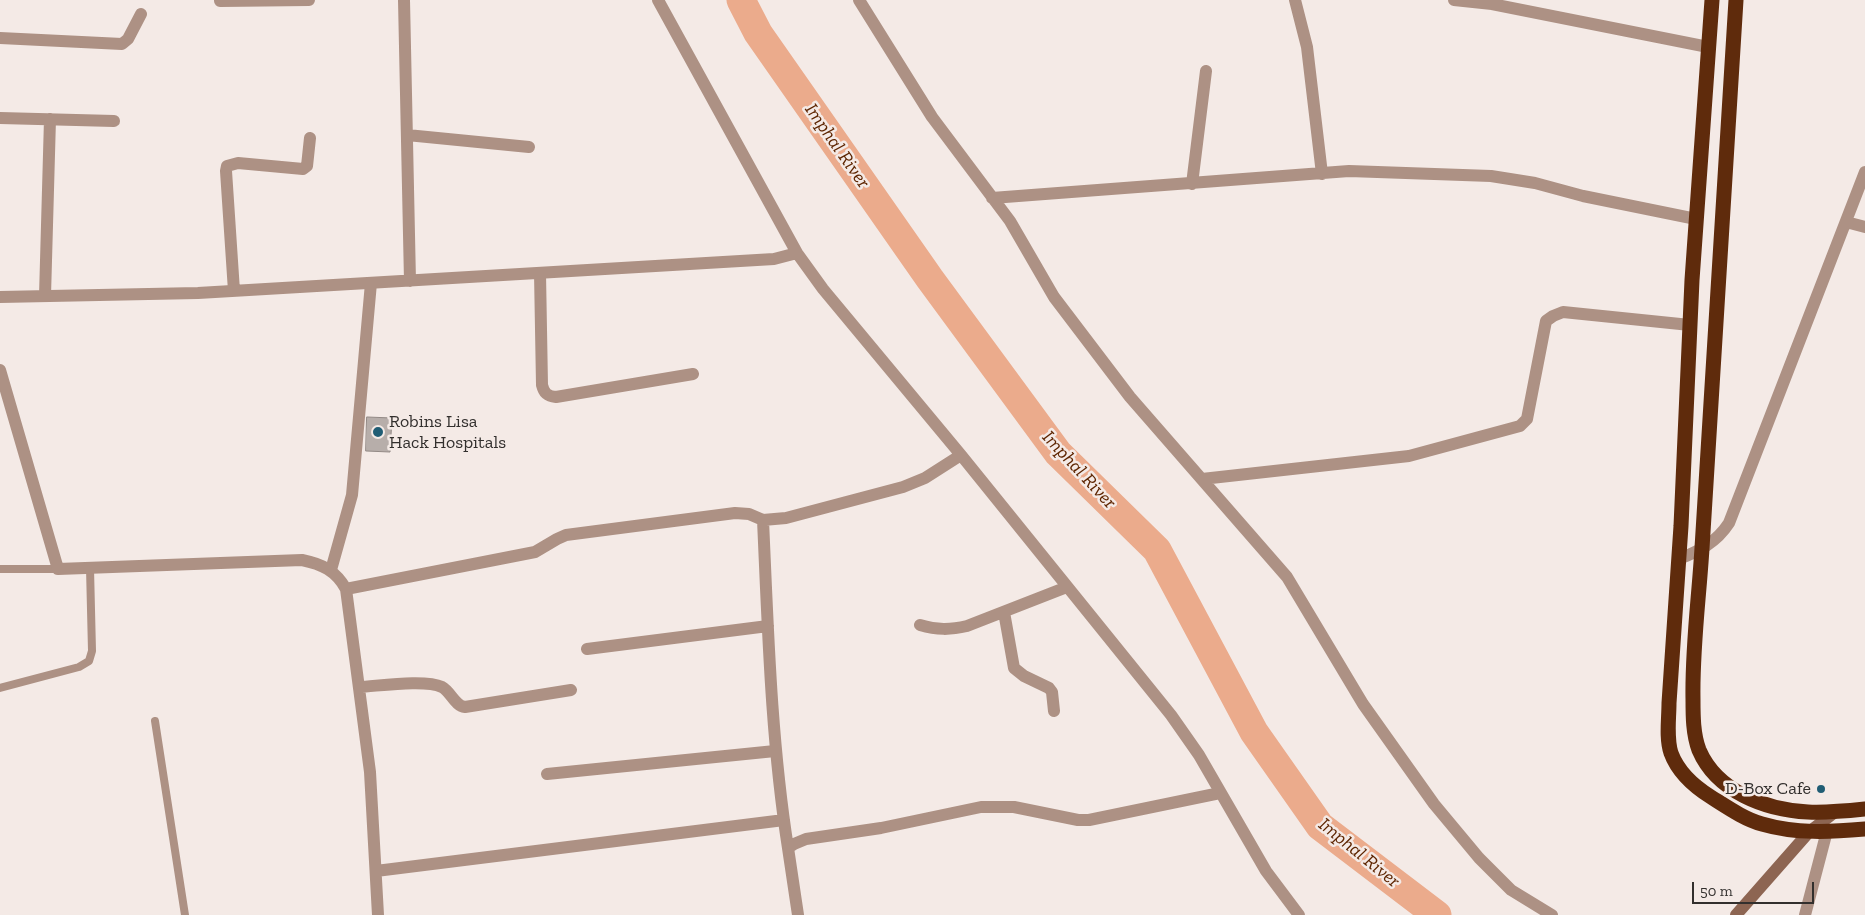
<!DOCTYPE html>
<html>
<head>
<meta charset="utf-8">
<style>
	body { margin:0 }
	#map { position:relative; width:1865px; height:915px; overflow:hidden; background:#f4eae6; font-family:"Zilla Slab",serif }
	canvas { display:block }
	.scale { position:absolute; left:1692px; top:882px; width:122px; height:22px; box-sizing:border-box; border:2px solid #322f2d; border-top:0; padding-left:6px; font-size:15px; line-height:18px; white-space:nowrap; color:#322f2d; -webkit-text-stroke:4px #f4eae6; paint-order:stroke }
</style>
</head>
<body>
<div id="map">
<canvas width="1865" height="915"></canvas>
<div class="scale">50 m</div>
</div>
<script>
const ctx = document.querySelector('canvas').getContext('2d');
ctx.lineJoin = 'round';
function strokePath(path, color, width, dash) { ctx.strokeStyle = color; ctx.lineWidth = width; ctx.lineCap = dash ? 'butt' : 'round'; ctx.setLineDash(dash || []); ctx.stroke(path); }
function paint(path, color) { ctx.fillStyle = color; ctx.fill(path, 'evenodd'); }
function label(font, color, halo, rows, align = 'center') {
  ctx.font = font + ' "Zilla Slab",serif'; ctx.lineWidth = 5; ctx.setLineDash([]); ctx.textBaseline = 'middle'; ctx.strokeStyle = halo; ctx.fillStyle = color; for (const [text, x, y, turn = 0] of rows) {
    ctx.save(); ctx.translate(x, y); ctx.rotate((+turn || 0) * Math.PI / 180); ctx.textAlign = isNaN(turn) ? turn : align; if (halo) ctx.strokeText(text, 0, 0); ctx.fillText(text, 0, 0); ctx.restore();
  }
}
const river = new Path2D(`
	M 741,0 L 758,33 L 930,279 L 1058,453 L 1157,550 L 1254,732 L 1320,826 L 1437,915`);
const building = new Path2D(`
	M 367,417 L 392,418 L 390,452 L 366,451 Z`);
const lane = new Path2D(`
	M 0,569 L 58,569
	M 0,688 L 79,667 L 89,661 L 92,651 L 90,568
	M 155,721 L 185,915`);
const street = new Path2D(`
	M 404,0 L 410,281
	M 658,0 L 797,253 L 823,289 L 961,455 L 1171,715 L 1199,755 L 1266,871 L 1299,915
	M 859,0 L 932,117 L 1010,221 L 1054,297 L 1130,397 L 1287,577 L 1363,704 L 1434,804 L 1479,858 L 1511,890 L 1552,915
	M 1295,0 L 1307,47 L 1322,174
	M 1454,0 L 1492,4 L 1708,47
	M 220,1 L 309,0
	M 0,38 L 122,44 L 128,39 L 141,14
	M 0,118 L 114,121
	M 407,135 L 529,147
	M 1192,184 L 1206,71
	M 992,198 L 1349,171 L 1491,176 L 1535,183 L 1583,196 L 1696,219
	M 1846,222 L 1865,227
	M 540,273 L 542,385 C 544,393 547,396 556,397 L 693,374
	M 234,291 L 226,171 L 227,166 L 238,163 L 303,169 L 307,166 L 310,138
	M 45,296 L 50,119
	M 0,297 L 198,293 L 774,259 L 797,253
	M 0,370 L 58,569 L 302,560 C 322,564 336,571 346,589 L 370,772 L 378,915
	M 1202,479 L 1409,456 L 1520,426 L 1527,419 L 1546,321 L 1553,316 L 1563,312 L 1690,325
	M 763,520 C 768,630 771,740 788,848
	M 1679,559 C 1699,551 1716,543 1729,523 L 1865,172
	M 331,570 L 352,495 L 371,283
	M 346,589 L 535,552 L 557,539 L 566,535 L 735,513 L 749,514 L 763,520 L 786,518 L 903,487 L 925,478 L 961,455
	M 1004,612 L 1014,668 L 1024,676 L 1049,688 L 1052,692 L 1054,711
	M 920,625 C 937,630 950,630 967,626 L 1067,587
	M 587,649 L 768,626
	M 359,687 C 379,686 425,679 442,687 C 451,692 455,706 465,707 L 571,690
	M 547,774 L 775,751
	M 376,871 L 784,820
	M 798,915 L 788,848 L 794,844 L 806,839 L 881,828 L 981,807 L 1014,807 L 1078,820 L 1089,820 L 1220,793
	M 1805,915 L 1827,831`);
const secondary = new Path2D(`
	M 1736,915 L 1809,832 L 1835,812`);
const highway = new Path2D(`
	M 1712,0 L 1692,280 L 1681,526 L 1669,703 C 1669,719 1666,738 1671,753 C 1678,772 1695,787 1711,797 C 1727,807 1744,819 1762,824 C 1796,834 1831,832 1865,829
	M 1736,0 C 1723,182 1714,365 1702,548 C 1699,598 1692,648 1693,699 C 1693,716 1693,734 1699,750 C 1717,792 1766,810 1808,812 C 1827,813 1846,811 1865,809`);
const markers = [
	[378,432,6,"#205d74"],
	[1821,789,5,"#205d74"]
];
const poiNames = [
	["Robins Lisa",389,422],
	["Hack Hospitals",389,443],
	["D-Box Cafe",1811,789,"right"]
];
const waterNames = [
	["Imphal River",837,146,55],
	["Imphal River",1079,470,47],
	["Imphal River",1359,853,39]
];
strokePath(river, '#ebab8c', 29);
paint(building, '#b7aeaa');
strokePath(building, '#928985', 1);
strokePath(lane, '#ad9184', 8);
strokePath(street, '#ad9184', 12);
strokePath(secondary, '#8d6552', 12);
strokePath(highway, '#5f2b0c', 15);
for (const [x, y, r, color] of markers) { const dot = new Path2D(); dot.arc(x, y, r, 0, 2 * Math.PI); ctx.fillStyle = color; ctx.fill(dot); strokePath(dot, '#f4eae6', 2); }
label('18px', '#322f2d', '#f4eae6', poiNames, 'left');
label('italic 19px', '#5e2501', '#f4eae6', waterNames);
</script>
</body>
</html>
